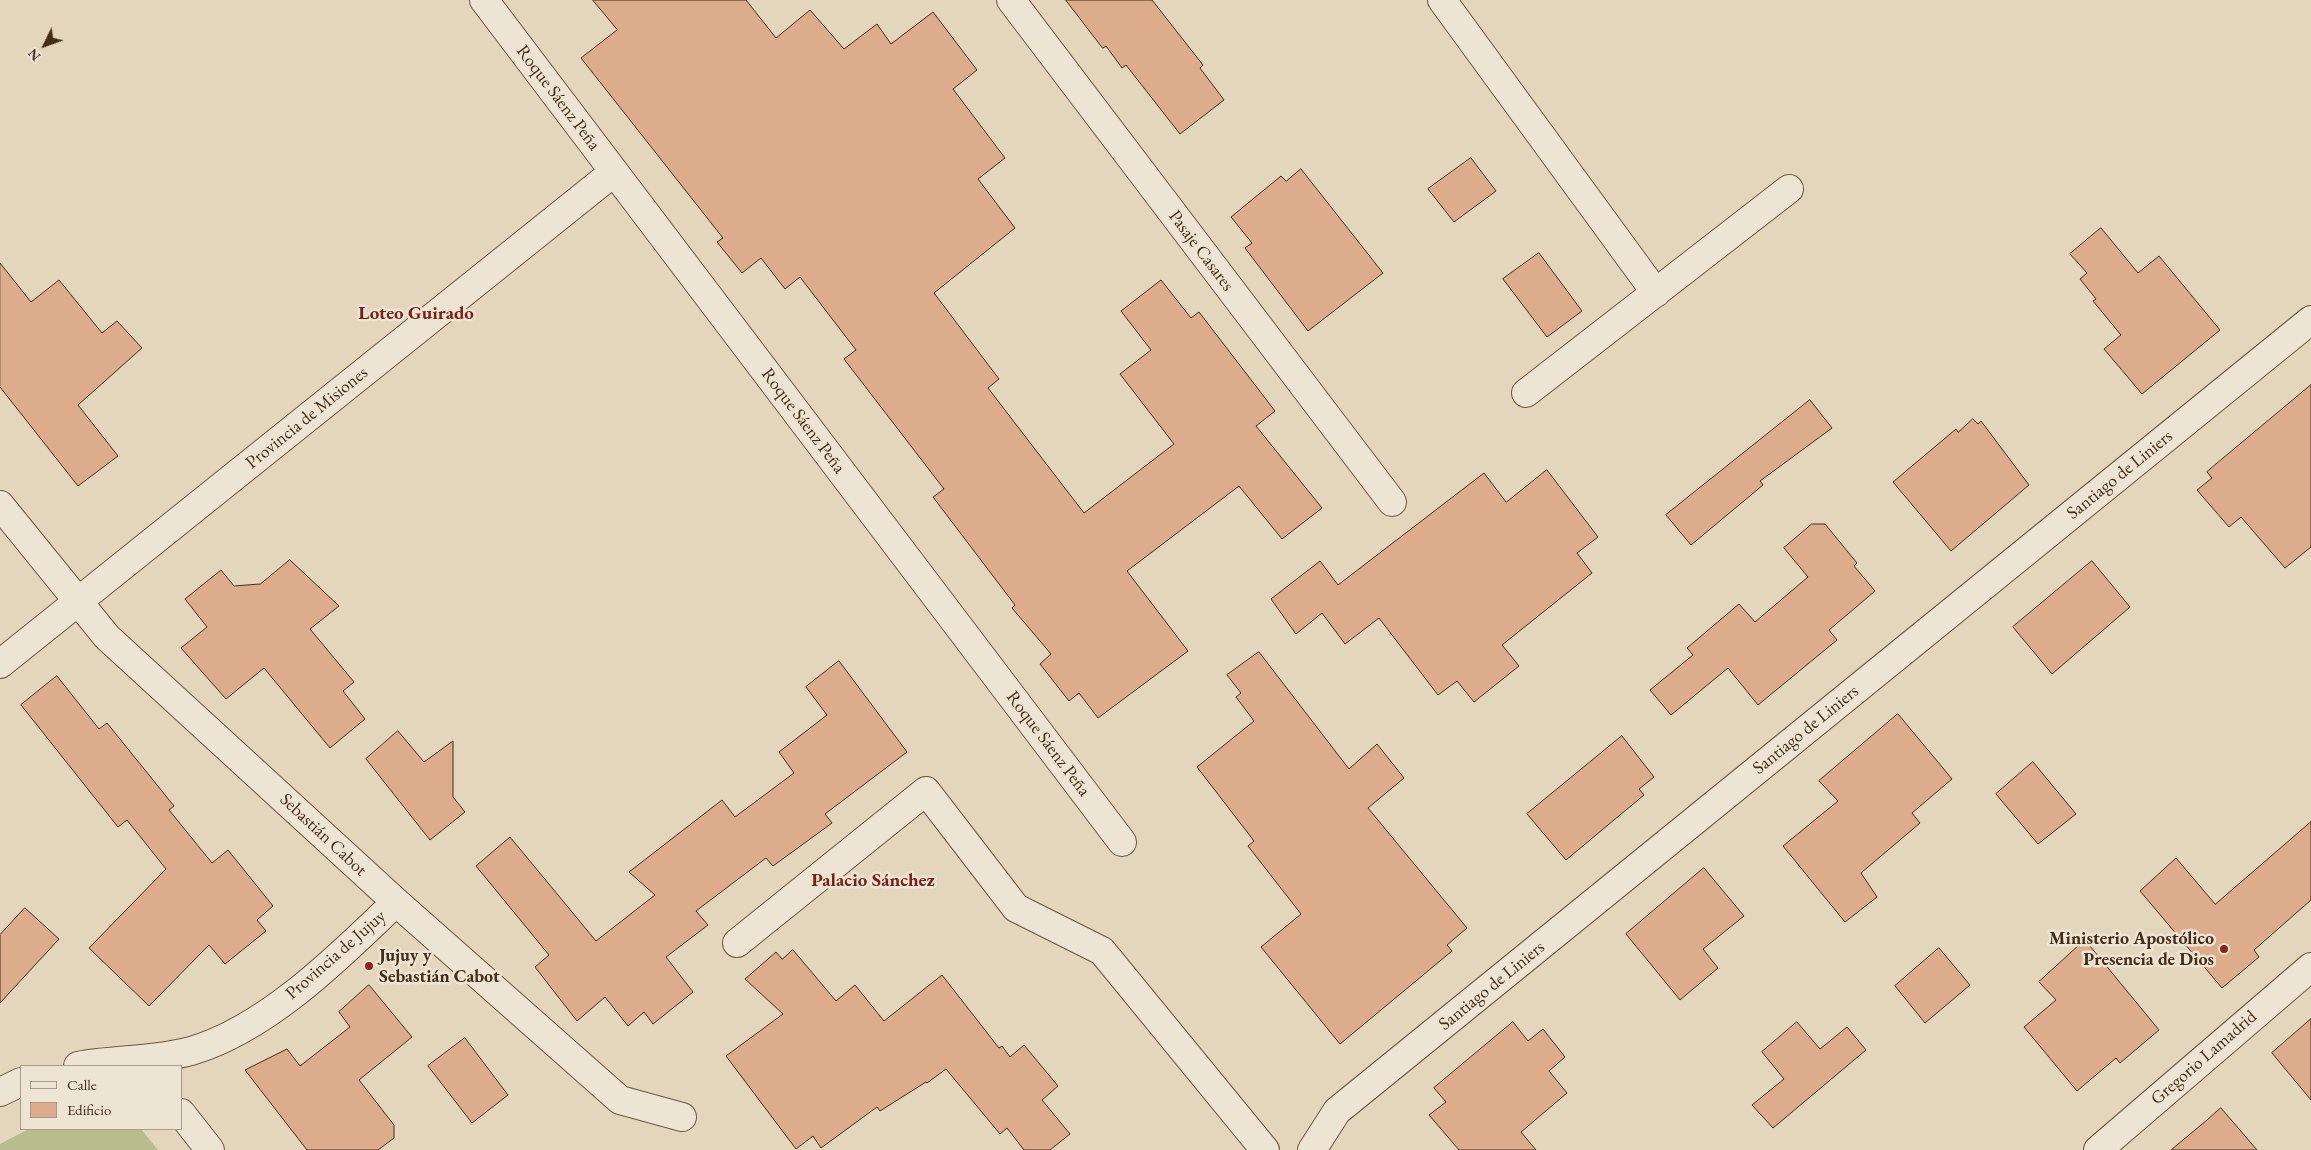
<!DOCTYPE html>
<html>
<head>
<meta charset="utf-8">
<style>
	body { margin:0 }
	#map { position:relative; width:2311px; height:1150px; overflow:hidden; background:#e4d5bd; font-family:"EB Garamond",serif }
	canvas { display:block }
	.legend { position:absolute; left:20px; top:1065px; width:162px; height:65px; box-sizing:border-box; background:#ede4d4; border:1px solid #a99b88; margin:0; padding:6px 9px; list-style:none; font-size:15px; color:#442d15 }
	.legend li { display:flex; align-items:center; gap:10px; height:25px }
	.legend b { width:25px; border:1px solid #a99b88 }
	.north { position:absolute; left:20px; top:20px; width:50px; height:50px; -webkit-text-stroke:4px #ede4d4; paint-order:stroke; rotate:228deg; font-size:14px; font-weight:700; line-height:20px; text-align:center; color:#442d15 }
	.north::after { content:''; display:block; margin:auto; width:18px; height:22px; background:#442d15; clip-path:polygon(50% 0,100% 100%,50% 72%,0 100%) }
</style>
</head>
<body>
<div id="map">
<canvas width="2311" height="1150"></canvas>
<ul class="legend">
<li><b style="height:6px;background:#ede4d4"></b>Calle</li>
<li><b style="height:14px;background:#dcac8c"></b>Edificio</li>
</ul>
<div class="north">N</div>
</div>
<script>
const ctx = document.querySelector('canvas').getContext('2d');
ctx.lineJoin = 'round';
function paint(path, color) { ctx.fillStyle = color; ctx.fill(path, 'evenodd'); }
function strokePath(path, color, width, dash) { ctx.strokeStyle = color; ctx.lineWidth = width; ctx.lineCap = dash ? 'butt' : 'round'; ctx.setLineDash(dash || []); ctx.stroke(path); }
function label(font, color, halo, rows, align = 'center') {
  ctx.font = font + ' "EB Garamond",serif'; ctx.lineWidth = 5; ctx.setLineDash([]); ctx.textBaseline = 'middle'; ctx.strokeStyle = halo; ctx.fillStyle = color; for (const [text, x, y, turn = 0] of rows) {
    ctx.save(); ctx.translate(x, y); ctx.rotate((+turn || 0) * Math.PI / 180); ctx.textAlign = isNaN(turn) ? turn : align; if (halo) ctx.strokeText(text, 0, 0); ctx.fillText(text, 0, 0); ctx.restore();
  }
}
const green = new Path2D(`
	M 29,1129 L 141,1129 L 158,1150 L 0,1150 L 0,1144 Z`);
const building = new Path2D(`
	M 593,0 L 746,0 L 776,38 L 810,10 L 844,49 L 877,24 L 891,44 L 933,12 L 977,70 L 953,89 L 1005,158 L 978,179 L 1015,228 L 934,293 L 999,379 L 988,388 L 1084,513 L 1174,444 L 1120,374 L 1151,350 L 1121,311 L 1161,280 L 1191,318 L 1199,312 L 1275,411 L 1256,426 L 1322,508 L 1282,539 L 1239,486 L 1127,571 L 1188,651 L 1098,718 L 1079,693 L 1069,701 L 1040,664 L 1051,654 L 1012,608 L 1015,605 L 933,497 L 944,489 L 844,359 L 856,350 L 800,277 L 785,289 L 761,258 L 742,273 L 717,242 L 723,238 L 581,58 L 617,30 Z
	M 1066,0 L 1152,0 L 1203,65 L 1200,68 L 1224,100 L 1180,134 L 1126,65 L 1122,68 L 1106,46 L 1103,48 Z
	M 1471,158 L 1496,191 L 1454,222 L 1428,189 Z
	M 1301,169 L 1383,273 L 1308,331 L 1245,248 L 1252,243 L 1231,217 L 1281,176 L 1286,181 Z
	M 2101,228 L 2138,273 L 2159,256 L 2220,330 L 2142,394 L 2104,349 L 2121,335 L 2093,301 L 2096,299 L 2080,279 L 2087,273 L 2070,254 Z
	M 1539,253 L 1582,311 L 1547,337 L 1503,279 Z
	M 0,263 L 31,302 L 59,280 L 102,333 L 117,321 L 142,348 L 78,405 L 118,456 L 78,486 L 0,387 Z
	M 2311,385 L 2311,547 L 2285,568 L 2241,517 L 2229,527 L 2197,490 L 2212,478 L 2207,472 Z
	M 1810,400 L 1832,428 L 1760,481 L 1763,485 L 1691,545 L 1666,515 Z
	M 1973,419 L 1978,424 L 1981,421 L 2029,485 L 1951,551 L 1893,482 L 1956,429 L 1958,432 Z
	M 1547,470 L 1598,537 L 1577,553 L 1592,573 L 1502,645 L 1519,666 L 1474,702 L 1457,681 L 1438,695 L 1379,618 L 1345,644 L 1322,613 L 1296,634 L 1271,599 L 1320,561 L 1338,585 L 1484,473 L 1506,502 Z
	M 1812,524 L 1825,524 L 1857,563 L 1854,566 L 1875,591 L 1829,630 L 1837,640 L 1758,705 L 1728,668 L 1671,715 L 1650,690 L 1693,655 L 1687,648 L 1739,604 L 1755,622 L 1808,577 L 1784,548 Z
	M 290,560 L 339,606 L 310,629 L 354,682 L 343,691 L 365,719 L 330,748 L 264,668 L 226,699 L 181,648 L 207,627 L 185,599 L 221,570 L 234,586 L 260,584 Z
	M 2092,561 L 2130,607 L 2052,674 L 2013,627 Z
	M 1259,652 L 1349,769 L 1377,744 L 1404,778 L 1368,808 L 1467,928 L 1447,945 L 1452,951 L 1340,1044 L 1261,947 L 1301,914 L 1248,846 L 1254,841 L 1197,767 L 1254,721 L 1236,697 L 1241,693 L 1227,675 Z
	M 839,661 L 907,752 L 825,814 L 832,823 L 773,866 L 766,858 L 696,911 L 708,925 L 666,957 L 693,992 L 653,1024 L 644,1012 L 628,1026 L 605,997 L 577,1021 L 535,967 L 549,955 L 476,866 L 510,837 L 596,941 L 655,895 L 629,872 L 722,800 L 735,817 L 794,773 L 779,752 L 827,715 L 806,687 Z
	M 57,676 L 99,729 L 107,723 L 174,806 L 169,810 L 212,863 L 228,850 L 273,906 L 257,920 L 266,931 L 225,964 L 209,945 L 149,1006 L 89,948 L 166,869 L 127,820 L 118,827 L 21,705 Z
	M 1898,714 L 1952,779 L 1912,813 L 1920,823 L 1861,873 L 1877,897 L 1845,922 L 1783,846 L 1838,801 L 1819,781 Z
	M 398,731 L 424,762 L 453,741 L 453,797 L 465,812 L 430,840 L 366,759 Z
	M 1622,736 L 1654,777 L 1639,789 L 1644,795 L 1566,860 L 1527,814 Z
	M 2033,762 L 2076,814 L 2038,844 L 1996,794 Z
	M 2311,822 L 2311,900 L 2254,950 L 2259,957 L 2222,988 L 2140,891 L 2176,858 L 2215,904 Z
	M 1704,868 L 1744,916 L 1703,949 L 1718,968 L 1680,1000 L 1626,934 Z
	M 25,908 L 59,939 L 0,1003 L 0,935 Z
	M 2085,940 L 2159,1030 L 2120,1063 L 2116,1058 L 2077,1091 L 2024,1027 L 2056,1000 L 2039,982 Z
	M 1939,948 L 1970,985 L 1925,1023 L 1895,986 Z
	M 793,950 L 836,1001 L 855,985 L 884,1021 L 942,975 L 999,1048 L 1002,1046 L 1010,1057 L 1024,1045 L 1058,1086 L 1042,1100 L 1070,1134 L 1050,1150 L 1024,1150 L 1007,1128 L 1000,1134 L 946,1069 L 927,1083 L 926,1082 L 880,1111 L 877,1107 L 821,1148 L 813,1136 L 796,1149 L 726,1056 L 783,1014 L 745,979 L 776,952 L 782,959 Z
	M 369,985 L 412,1037 L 359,1080 L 394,1125 L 394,1138 L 378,1150 L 307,1150 L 245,1070 L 287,1049 L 300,1066 L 350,1027 L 339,1012 Z
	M 2311,1019 L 2311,1100 L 2272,1053 Z
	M 1513,1022 L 1528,1041 L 1543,1029 L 1565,1057 L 1549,1071 L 1567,1093 L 1521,1132 L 1536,1150 L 1459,1150 L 1429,1115 L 1446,1102 L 1434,1088 Z
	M 1797,1022 L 1820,1049 L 1847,1027 L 1866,1050 L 1773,1128 L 1752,1105 L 1784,1079 L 1762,1052 Z
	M 465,1038 L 508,1095 L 472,1123 L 428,1066 Z
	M 2221,1108 L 2257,1150 L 2171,1150 L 2207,1120 Z`);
const street = new Path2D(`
	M 484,0 L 1122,842
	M 1011,0 L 1392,502
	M 1442,0 L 1656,293
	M 1526,393 L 1789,189
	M 0,505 L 107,637 L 396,902 L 620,1100 L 682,1117
	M 0,664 L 614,172
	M 737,943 L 926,791 L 1016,908 L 1102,951 L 1265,1150
	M 78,1066 C 115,1059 154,1061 191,1051 C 267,1029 340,956 396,902
	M 0,1092 L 21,1082
	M 181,1113 L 210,1150
	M 1312,1150 L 1337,1111 L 2311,320
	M 2098,1150 L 2311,967`);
const markers = [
	[2224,949,5,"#8f2418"],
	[369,966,5,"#8f2418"]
];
const streetNames = [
	["Roque Sáenz Peña",558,98,53],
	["Pasaje Casares",1201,251,53],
	["Provincia de Misiones",307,418,-39],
	["Roque Sáenz Peña",803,421,53],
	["Santiago de Liniers",2120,475,-39],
	["Santiago de Liniers",1806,730,-39],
	["Roque Sáenz Peña",1048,744,53],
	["Sebastián Cabot",323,835,43],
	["Provincia de Jujuy",336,955,-41],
	["Santiago de Liniers",1492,986,-39],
	["Gregorio Lamadrid",2204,1058,-41]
];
const poiNames = [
	["Ministerio Apostólico",2214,939],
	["Presencia de Dios",2214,960],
	["Jujuy y",379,956,"left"],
	["Sebastián Cabot",379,977,"left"]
];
const neighbourhoodNames = [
	["Loteo Guirado",416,314],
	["Palacio Sánchez",873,881]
];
paint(green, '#b9bc8e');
paint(building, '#dcac8c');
strokePath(building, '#442d15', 1);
strokePath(street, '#6c573f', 30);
strokePath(street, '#ede4d4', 28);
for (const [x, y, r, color] of markers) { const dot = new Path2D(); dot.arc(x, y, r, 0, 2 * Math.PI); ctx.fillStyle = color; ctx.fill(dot); strokePath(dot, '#ede4d4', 2); }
label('18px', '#442d15', '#ede4d4', streetNames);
label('bold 18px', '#442d15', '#ede4d4', poiNames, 'right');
label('bold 19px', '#7a1f14', '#ede4d4', neighbourhoodNames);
</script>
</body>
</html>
